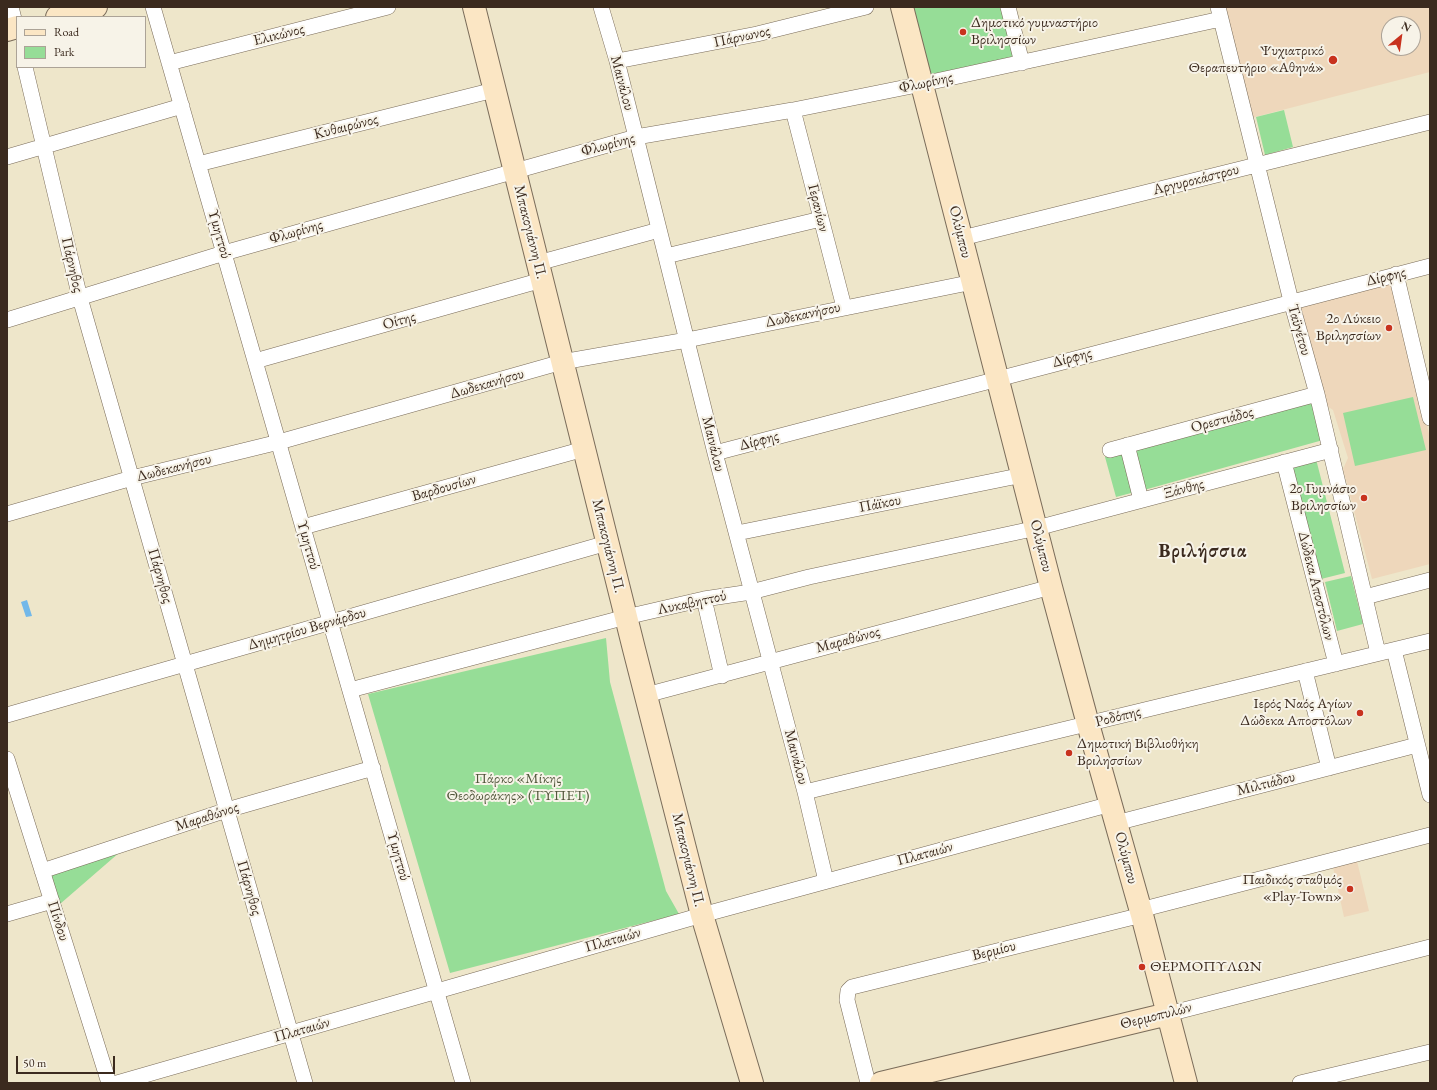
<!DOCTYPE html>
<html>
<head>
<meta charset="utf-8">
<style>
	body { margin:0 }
	#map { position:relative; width:1437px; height:1090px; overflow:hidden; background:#eee6ca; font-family:"EB Garamond",serif }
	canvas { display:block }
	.frame { position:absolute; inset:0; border:8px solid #3b2a1e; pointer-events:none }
	.legend { position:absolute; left:16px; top:16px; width:130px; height:52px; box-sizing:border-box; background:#f7f3e8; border:1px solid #aca397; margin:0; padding:5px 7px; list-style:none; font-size:12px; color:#3b2a1e }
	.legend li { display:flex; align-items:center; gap:8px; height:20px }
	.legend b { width:20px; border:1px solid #aca397 }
	.north { position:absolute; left:1381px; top:16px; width:40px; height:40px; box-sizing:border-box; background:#f7f3e8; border:1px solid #aca397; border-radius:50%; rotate:29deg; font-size:11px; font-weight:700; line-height:16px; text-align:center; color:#3b2a1e }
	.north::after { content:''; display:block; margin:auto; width:14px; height:18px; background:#c8321e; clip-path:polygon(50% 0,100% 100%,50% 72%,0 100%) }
	.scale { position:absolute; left:16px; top:1056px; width:99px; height:18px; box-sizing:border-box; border:2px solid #3b2a1e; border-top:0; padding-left:5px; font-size:12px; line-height:14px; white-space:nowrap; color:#3b2a1e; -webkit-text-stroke:3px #f7f3e8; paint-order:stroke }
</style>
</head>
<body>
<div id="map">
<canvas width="1437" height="1090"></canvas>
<div class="frame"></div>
<ul class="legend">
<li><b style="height:5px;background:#fbe6c4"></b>Road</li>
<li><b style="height:11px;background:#96dd97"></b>Park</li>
</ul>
<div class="north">N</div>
<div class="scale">50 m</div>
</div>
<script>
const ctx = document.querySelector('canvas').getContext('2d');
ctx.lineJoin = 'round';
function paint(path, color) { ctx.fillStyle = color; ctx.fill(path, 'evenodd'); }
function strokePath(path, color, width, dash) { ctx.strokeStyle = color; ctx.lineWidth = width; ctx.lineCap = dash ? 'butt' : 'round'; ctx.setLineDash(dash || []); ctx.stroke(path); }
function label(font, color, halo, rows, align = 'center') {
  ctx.font = font + ' "EB Garamond",serif'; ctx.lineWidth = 4; ctx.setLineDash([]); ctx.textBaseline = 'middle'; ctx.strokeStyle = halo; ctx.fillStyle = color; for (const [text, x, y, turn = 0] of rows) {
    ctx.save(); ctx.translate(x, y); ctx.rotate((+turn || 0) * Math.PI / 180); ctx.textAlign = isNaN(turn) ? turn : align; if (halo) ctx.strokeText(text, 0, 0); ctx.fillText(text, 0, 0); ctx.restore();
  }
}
const built = new Path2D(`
	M 1224,7 L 1430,7 L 1430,72 L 1251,118 ZM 1389,24 L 1413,24 L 1413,48 L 1389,48 Z
	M 1393,280 L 1430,438 L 1430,564 L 1372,579 L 1343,469 L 1348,458 L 1333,410 L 1327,406 L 1299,302 Z
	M 1357,861 L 1369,911 L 1344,917 L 1333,867 Z`);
const green = new Path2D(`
	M 911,7 L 1003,7 L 1015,56 L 928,76 Z
	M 1284,110 L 1293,147 L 1265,155 L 1256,117 Z
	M 1413,397 L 1426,450 L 1355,466 L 1343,413 Z
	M 1314,400 L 1323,440 L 1144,490 L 1135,448 Z
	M 1118,454 L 1122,455 L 1135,492 L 1116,497 L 1105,457 Z
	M 1316,459 L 1345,573 L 1321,579 L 1291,465 Z
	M 1351,576 L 1363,624 L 1337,631 L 1325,582 Z
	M 606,638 L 610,682 L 666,891 L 679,914 L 450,973 L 368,694 Z
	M 120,852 L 60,904 L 51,875 Z`);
const water = new Path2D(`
	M 27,600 L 32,616 L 26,617 L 21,602 Z`);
const street = new Path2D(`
	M 11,7 L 17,31
	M 153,7 L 463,1083
	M 601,7 L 617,61 L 715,453 L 805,792 L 826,881
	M 1008,7 L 1022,63
	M 1218,7 L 1291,301 L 1317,394 L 1378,653
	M 617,61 L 757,34 L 866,7
	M 169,63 L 388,7
	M 25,67 L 80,298 L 305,1083
	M 793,110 L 844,307
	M 7,157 L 182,106
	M 198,164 L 494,90
	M 962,238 L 1430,122
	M 666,256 L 821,219
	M 538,263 L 659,230
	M 1396,274 L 1430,418
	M 7,320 L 224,253 L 636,137 L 793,110 L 922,84 L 1221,19
	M 255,361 L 542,280
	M 1127,445 L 1141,500
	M 1110,450 L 1317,394
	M 715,453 L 1430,266
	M 1284,462 L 1336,664
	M 7,514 L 132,478 L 279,442 L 562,362 L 687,340 L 973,282
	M 303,527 L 584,449
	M 737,533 L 1023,475
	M 1365,597 L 1430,580
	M 704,599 L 722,676
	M 1394,650 L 1430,795
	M 1305,671 L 1329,768
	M 350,690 L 626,617 L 704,599 L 751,592 L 809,577 L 1037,528 L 1331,450
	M 646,695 L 1051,587
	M 7,715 L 607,543
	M 7,759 L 109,1083
	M 805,792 L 1430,641
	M 1116,823 L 1417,745
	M 42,871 L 227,810 L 373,768
	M 1140,910 L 1430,835
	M 7,914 L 52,901
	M 1168,1014 L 1430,947
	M 117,1083 L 702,915 L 1111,804
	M 868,1083 L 847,1000 L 848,991 L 852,987 L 1142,915
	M 1300,1083 L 1430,1052`);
const secondary = new Path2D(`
	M 474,7 L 634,649 L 702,915 L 752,1083
	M 902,7 L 1051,587 L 1088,724 L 1142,915 L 1186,1083
	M 57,17 L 96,7
	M 7,30 L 17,27
	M 881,1083 L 1168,1014`);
const markers = [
	[963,32,4,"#c8321e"],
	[1333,60,5,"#c8321e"],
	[1389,328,4,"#c8321e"],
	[1364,498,4,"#c8321e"],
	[1360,713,4,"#c8321e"],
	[1069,753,4,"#c8321e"],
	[1350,889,4,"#c8321e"],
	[1142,967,4,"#c8321e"]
];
const poiNames = [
	["Δημοτικό γυμναστήριο",971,23,"left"],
	["Βριλησσίων",971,40,"left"],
	["Ψυχιατρικό",1324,51],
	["Θεραπευτήριο «Αθηνά»",1324,68],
	["2ο Λύκειο",1381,319],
	["Βριλησσίων",1381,336],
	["2ο Γυμνάσιο",1356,489],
	["Βριλησσίων",1356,506],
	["Ιερός Ναός Αγίων",1352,704],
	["Δώδεκα Αποστόλων",1352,721],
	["Δημοτική Βιβλιοθήκη",1077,744,"left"],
	["Βριλησσίων",1077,761,"left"],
	["Παιδικός σταθμός",1342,880],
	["«Play-Town»",1342,897],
	["ΘΕΡΜΟΠΥΛΩΝ",1150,967,"left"]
];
const streetNames = [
	["Ελικώνος",279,35,-14],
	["Πάρνωνος",742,37,-12],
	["Μαινάλου",622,83,75],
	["Φλωρίνης",926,83,-12],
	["Κυθαιρώνος",346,127,-14],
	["Φλωρίνης",608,145,-15],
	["Αργυροκάστρου",1196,180,-14],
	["Γερανίων",818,208,76],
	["Φλωρίνης",296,232,-16],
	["Μπακογιάννη Π.",530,232,76],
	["Ολύμπου",960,232,76],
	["Υμηττού",219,234,74],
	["Πάρνηθος",72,265,77],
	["Δίρφης",1386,277,-14],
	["Δωδεκανήσου",803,315,-12],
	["Οίτης",399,321,-16],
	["Ταϋγέτου",1299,330,74],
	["Δίρφης",1072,358,-15],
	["Δωδεκανήσου",487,384,-16],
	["Ορεστιάδος",1222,420,-15],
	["Δίρφης",759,441,-15],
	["Μαινάλου",713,444,76],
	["Δωδεκανήσου",174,468,-14],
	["Βαρδουσίων",444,488,-16],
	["Ξάνθης",1184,489,-15],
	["Πάϊκου",880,504,-11],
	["Υμηττού",308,545,74],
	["Μπακογιάννη Π.",608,546,76],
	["Ολύμπου",1041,546,76],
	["Πάρνηθος",160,576,74],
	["Δώδεκα Αποστόλων",1316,586,76],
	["Λυκαβηττού",692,603,-12],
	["Δημητρίου Βερνάρδου",307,629,-16],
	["Μαραθώνος",848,640,-15],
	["Ροδόπης",1118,717,-14],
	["Μαινάλου",796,757,75],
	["Μιλτιάδου",1266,784,-14],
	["Μαραθώνος",207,817,-18],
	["Πλαταιών",925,854,-15],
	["Υμηττού",398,856,74],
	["Ολύμπου",1126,858,75],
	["Μπακογιάννη Π.",688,860,76],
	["Πάρνηθος",249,888,74],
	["Πίνδου",58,921,72],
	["Πλαταιών",613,940,-16],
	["Βερμίου",994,951,-14],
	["Θερμοπυλών",1156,1016,-14],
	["Πλαταιών",302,1030,-16]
];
const parkNames = [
	["Πάρκο «Μίκης",518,779],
	["Θεοδωράκης» (ΤΥΠΕΤ)",518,796]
];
const districtNames = [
	["Βριλήσσια",1203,552]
];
paint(built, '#eed7bb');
paint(green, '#96dd97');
paint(water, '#72b8e9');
strokePath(street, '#7a6c5a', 16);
strokePath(secondary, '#7a6c5a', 24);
strokePath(street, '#fff', 15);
strokePath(secondary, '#fbe6c4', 22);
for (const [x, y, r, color] of markers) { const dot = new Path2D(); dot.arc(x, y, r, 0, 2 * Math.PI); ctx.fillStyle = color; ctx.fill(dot); strokePath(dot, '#f7f3e8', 1.5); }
label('15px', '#3b2a1e', '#f7f3e8', poiNames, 'right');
label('15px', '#3b2a1e', '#f7f3e8', streetNames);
label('15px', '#52573c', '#f7f3e8', parkNames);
ctx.letterSpacing = '1px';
label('bold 19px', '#3b2a1e', '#f7f3e8', districtNames);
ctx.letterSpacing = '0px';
</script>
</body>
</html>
